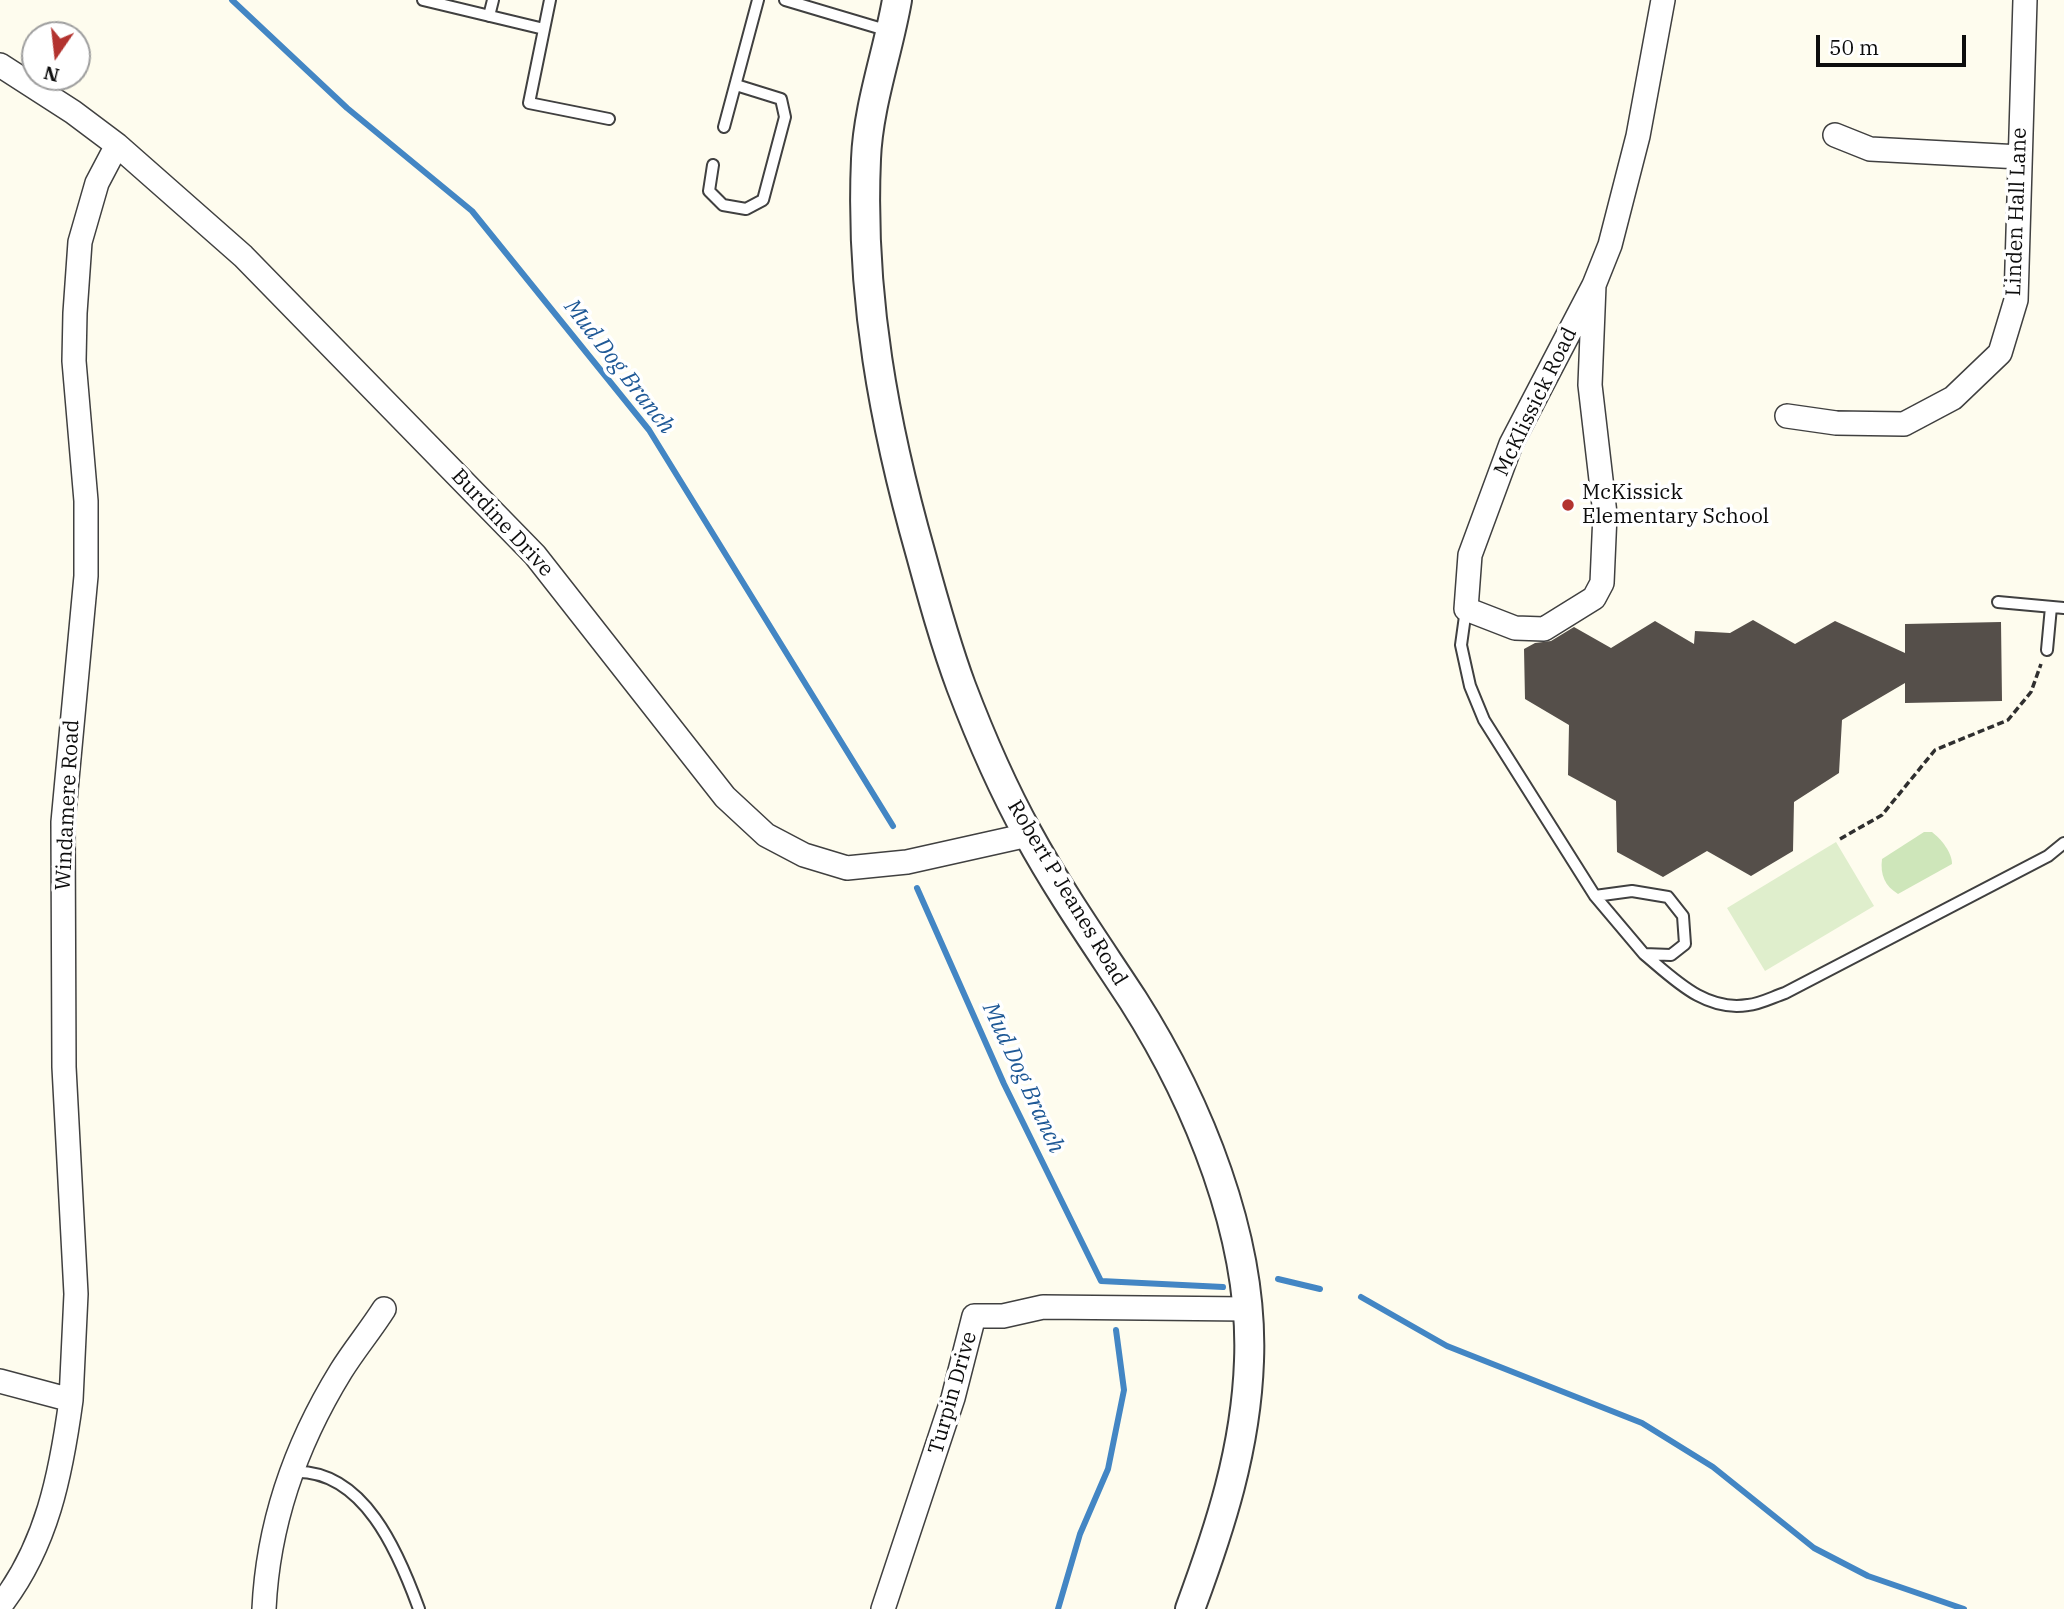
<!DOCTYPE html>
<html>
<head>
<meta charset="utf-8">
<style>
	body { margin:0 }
	#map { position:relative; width:2064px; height:1609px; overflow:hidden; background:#fefcee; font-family:"IBM Plex Serif",serif }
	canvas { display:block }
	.north { position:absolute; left:21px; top:21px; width:70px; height:70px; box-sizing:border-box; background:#fff; border:2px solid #9e9e9e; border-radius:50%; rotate:194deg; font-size:19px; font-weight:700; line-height:28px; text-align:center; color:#0d0d0d }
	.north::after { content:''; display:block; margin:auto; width:24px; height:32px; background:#b3332f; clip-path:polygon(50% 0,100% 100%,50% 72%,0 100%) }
	.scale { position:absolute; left:1816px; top:35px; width:150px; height:32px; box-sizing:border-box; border:4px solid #0d0d0d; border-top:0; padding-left:9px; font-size:21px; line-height:24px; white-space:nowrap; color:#0d0d0d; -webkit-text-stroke:5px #fff; paint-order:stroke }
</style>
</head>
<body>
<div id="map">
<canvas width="2064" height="1609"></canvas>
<div class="north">N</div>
<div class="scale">50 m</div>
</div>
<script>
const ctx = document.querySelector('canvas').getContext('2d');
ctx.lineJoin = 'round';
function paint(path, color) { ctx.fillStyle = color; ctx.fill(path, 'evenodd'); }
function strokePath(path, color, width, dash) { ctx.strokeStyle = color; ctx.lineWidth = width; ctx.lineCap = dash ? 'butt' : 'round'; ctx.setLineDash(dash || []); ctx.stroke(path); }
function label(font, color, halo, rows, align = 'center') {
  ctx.font = font + ' "IBM Plex Serif",serif'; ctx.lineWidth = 7; ctx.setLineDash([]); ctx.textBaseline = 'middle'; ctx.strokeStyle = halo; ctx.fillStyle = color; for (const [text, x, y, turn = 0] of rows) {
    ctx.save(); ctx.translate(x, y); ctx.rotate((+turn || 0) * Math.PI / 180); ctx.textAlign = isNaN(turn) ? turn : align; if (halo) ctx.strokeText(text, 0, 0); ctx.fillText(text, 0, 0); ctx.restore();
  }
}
const green = new Path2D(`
	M 1924,832 L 1932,832 C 1941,839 1952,852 1952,864 L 1898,894 C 1885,886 1880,875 1882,859 Z`);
const pitch = new Path2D(`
	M 1836,842 L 1874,906 L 1765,971 L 1727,908 Z`);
const stream = new Path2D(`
	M 232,0 L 347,108 L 472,211 L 649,430 L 893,826
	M 917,888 L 1004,1084 L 1101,1281 L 1223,1287
	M 1278,1279 L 1320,1289
	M 1361,1297 L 1447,1346 L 1642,1423 L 1713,1467 L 1814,1548 L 1868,1576 L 1964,1609
	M 1058,1609 L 1080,1534 L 1108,1469 L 1124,1390 L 1116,1330`);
const building = new Path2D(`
	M 1753,620 L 1795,644 L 1835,621 L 1905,653 L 1905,624 L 2001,622 L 2002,701 L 1905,703 L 1905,683 L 1842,720 L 1839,773 L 1794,802 L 1793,851 L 1751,876 L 1707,851 L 1663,877 L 1617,852 L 1616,801 L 1568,775 L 1569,725 L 1525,699 L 1524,649 L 1535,643 L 1551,641 L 1574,627 L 1611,648 L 1655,621 L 1694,644 L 1695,631 L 1730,633 Z`);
const path = new Path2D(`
	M 1840,839 L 1882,815 L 1935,750 L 2008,720 L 2031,692 L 2041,664`);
const service = new Path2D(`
	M 423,0 L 544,29
	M 550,0 L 529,103 L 609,119
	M 785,0 L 889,31
	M 489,16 L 493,0
	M 724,127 L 758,0
	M 713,165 L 709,191 L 723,205 L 746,209 L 763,200 L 785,117 L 781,99 L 736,85
	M 1998,602 L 2064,608
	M 1466,609 L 1461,645 L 1470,686 L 1484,720 L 1595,896 L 1644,954 L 1671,955 L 1685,944 L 1683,916 L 1668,897 L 1632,891 L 1595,896
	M 2047,650 L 2051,607
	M 1644,954 C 1674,979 1705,1012 1748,1005 C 1760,1004 1773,997 1785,993 L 2048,856 L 2064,843
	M 292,1472 C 364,1468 399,1554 419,1609`);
const minor = new Path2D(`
	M 0,65 L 73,112 L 117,145 L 243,256 L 535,555 L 725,797 L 766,835 L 804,855 L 847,868 L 907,862 L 1028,835
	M 1835,135 L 1870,149 L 2020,157
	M 1594,285 L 1590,385 L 1605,514 L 1602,583 L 1594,598 L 1544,629 L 1515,628 L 1466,609 L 1470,555 L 1511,444 L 1594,285 L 1610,245 L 1638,136 L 1663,0
	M 1787,416 L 1836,423 L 1904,424 L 1953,398 L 2000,353 L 2016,300 L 2025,0
	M 0,1381 L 71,1400 L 76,1294 L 64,1067 L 63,822 L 86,576 L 86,501 L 74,361 L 75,313 L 80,242 L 97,183 L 117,145
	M 0,1606 C 47,1546 61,1474 71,1400
	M 264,1609 C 268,1523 296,1444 341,1371 C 354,1350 370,1331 384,1309
	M 883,1609 L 953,1398 L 974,1316 L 1003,1316 L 1043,1307 L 1247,1309`);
const tertiary = new Path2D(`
	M 897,0 C 888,52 868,106 866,159 C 860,295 884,425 921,555 C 933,599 945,643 961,686 C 980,736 1002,787 1028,834 C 1059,891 1097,945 1133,1000 C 1198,1102 1254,1238 1249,1361 C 1246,1449 1220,1528 1190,1609`);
const markers = [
	[1568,505,7,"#b3332f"]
];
const streetNames = [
	["Linden Hall Lane",2017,212,-88],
	["McKlissick Road",1536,402,-64],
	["Burdine Drive",502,523,47],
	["Windamere Road",68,805,-87],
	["Robert P Jeanes Road",1067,893,59],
	["Turpin Drive",953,1393,-74]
];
const poiNames = [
	["McKissick",1582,493],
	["Elementary School",1582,517]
];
const waterNames = [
	["Mud Dog Branch",619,367,52],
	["Mud Dog Branch",1023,1078,65]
];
paint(green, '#cee6ba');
paint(pitch, '#dfeecc');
strokePath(stream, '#4386c4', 6);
paint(building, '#554f4a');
strokePath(service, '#404040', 14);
strokePath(minor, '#404040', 26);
strokePath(tertiary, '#404040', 32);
strokePath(path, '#2f2f2f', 3.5, [7, 3.5]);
strokePath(service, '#fff', 10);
strokePath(minor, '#fff', 23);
strokePath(tertiary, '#fff', 28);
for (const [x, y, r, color] of markers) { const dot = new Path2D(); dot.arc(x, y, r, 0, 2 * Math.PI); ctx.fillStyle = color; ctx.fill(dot); strokePath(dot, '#fff', 2.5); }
label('21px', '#0d0d0d', '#fff', streetNames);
label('21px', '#0d0d0d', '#fff', poiNames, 'left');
label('italic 23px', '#1f5996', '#fff', waterNames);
</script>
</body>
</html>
